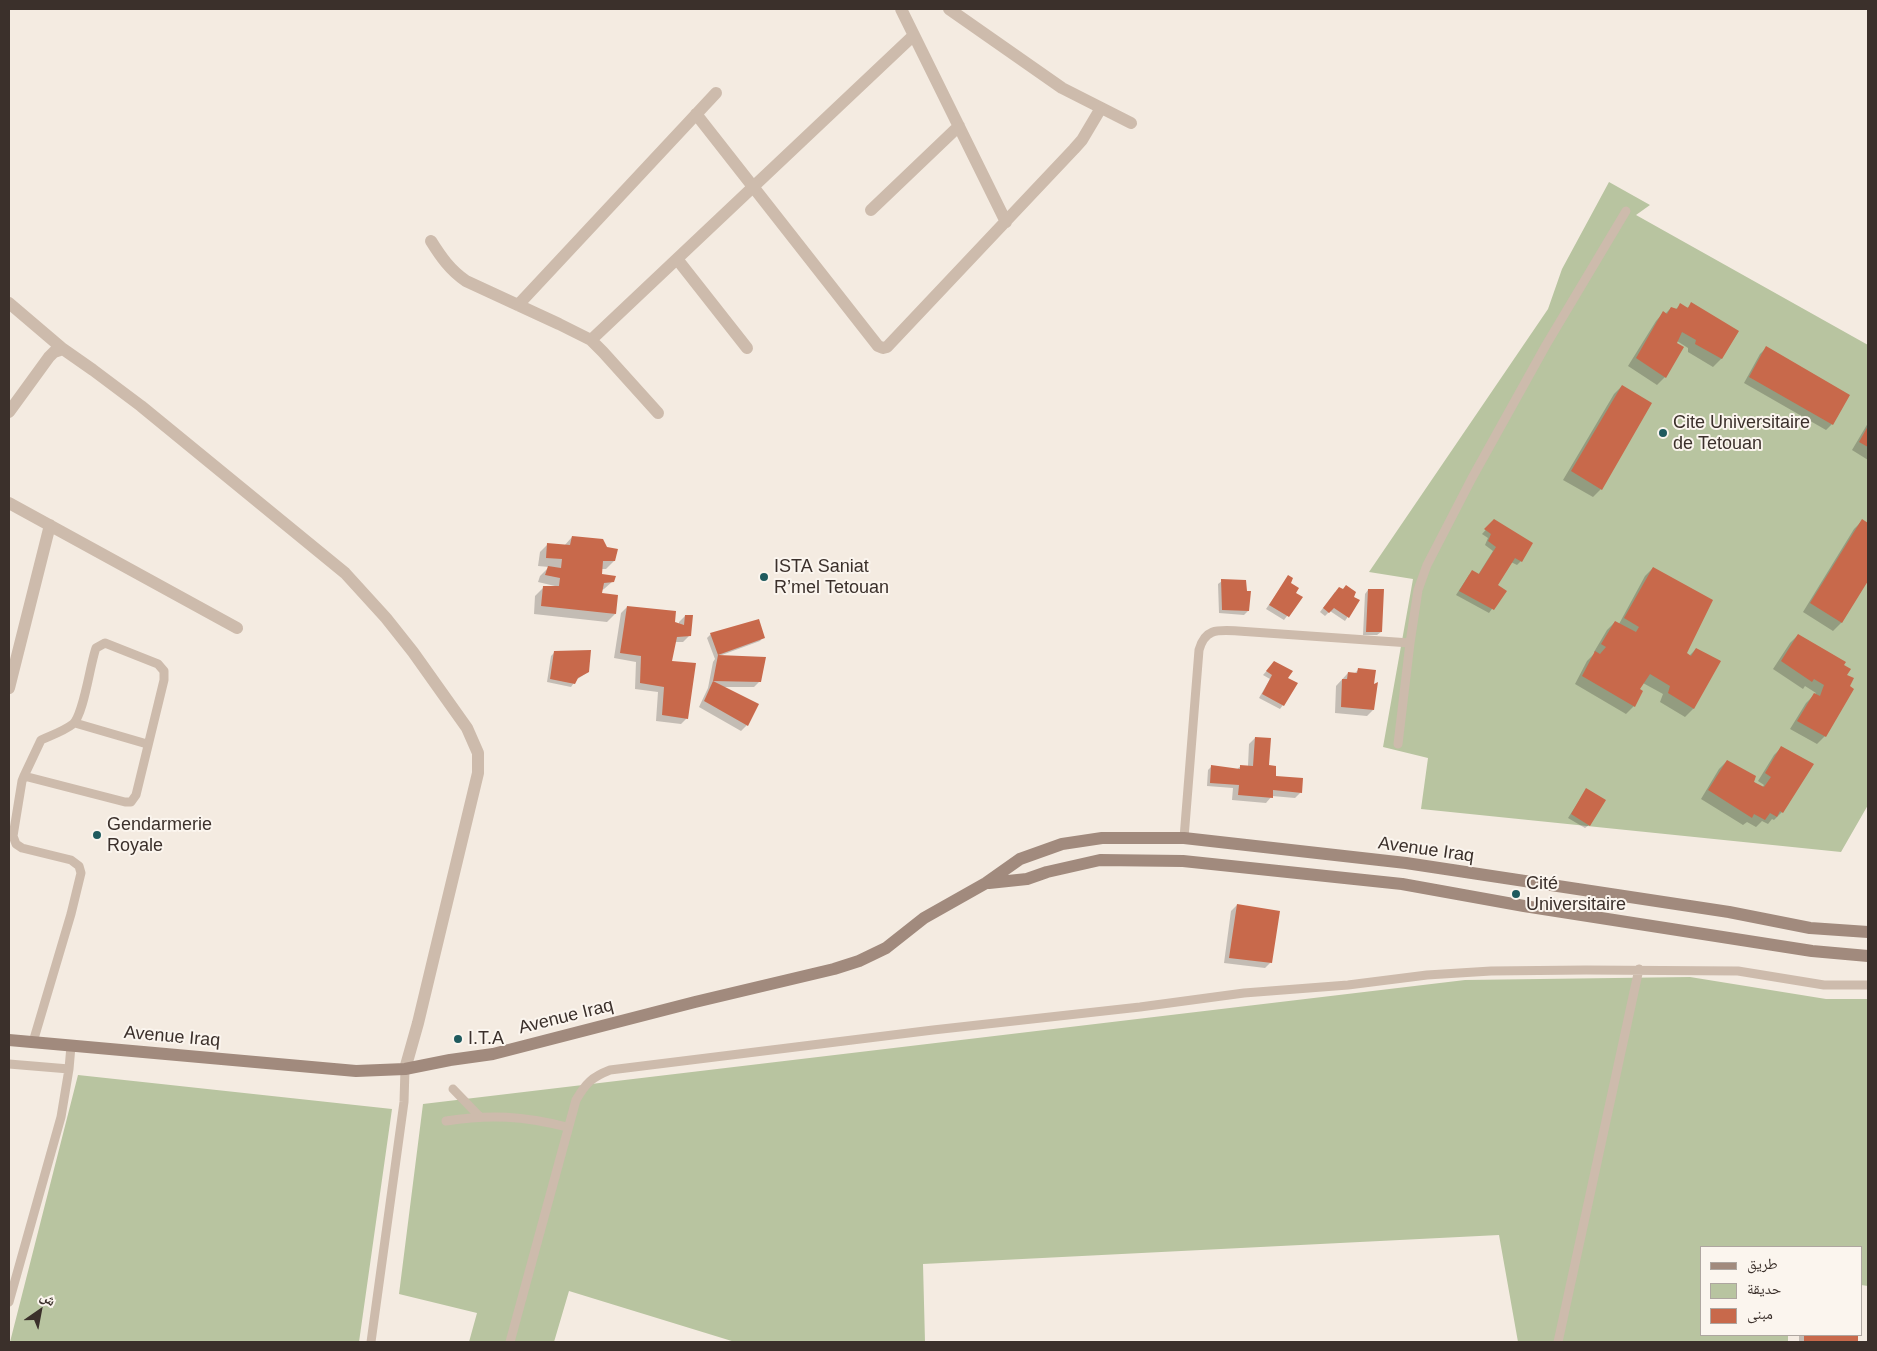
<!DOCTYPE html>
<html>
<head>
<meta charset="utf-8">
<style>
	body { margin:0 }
	#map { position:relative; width:1877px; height:1351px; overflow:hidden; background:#f4ebe1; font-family:Helvetica,"Noto Naskh Arabic",sans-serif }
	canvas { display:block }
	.frame { position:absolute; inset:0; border:10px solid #3b302b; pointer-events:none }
	.legend { position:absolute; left:1700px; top:1246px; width:162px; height:90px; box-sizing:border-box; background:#fbf5ee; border:1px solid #aea6a0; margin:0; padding:6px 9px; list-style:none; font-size:15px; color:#3b302b }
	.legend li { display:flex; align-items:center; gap:10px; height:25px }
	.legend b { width:25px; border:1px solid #aea6a0 }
	.north { position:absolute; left:15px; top:1286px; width:50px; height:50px; -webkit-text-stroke:4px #fbf5ee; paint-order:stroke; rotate:33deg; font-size:14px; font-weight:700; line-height:20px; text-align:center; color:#3b302b }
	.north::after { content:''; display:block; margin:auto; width:18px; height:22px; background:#3b302b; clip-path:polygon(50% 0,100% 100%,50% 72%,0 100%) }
</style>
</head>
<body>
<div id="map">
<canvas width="1877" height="1351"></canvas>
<div class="frame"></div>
<ul class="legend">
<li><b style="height:6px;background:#a18a7d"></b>طريق</li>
<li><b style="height:14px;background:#b8c4a0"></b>حديقة</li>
<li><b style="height:14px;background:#c8694b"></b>مبنى</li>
</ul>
<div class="north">ش</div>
</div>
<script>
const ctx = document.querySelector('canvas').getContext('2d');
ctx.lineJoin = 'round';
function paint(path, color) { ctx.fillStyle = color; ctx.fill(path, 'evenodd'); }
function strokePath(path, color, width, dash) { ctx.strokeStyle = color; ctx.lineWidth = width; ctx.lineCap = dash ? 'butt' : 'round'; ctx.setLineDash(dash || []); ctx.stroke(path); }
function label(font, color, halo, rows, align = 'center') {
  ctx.font = font + ' Helvetica,sans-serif'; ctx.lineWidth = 4; ctx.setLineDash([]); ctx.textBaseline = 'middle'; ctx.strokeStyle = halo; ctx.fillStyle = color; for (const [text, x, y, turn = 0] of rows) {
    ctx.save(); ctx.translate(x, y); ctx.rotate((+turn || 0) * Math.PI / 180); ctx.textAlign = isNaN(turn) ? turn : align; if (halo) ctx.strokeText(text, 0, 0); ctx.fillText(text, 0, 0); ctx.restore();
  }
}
const green = new Path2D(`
	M 1609,182 L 1650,205 L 1636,215 L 1868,345 L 1868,805 L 1841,852 L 1421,809 L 1428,758 L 1383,747 L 1413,579 L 1369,572 L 1548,309 L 1562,269 Z
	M 1690,977 L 1826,999 L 1868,999 L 1868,1286 L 1861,1285 L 1861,1247 L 1701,1247 L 1701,1335 L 1788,1335 L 1788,1342 L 1518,1342 L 1499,1235 L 923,1264 L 925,1342 L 735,1342 L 569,1291 L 554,1342 L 469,1342 L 477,1313 L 399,1294 L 423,1104 L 1465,980 Z
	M 78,1075 L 392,1109 L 359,1342 L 10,1342 Z`);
const shadow = new Path2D(`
	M 1692,304 L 1738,332 L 1721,359 L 1713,367 L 1688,352 L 1688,348 L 1677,341 L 1665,377 L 1657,385 L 1628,366 L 1656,321 L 1663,313 L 1665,314 L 1671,308 L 1675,310 L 1680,305 L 1687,308 Z
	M 1766,348 L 1848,395 L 1832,424 L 1826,430 L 1744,383 L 1760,354 Z
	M 1622,386 L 1601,489 L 1593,497 L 1563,480 L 1614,394 Z
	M 1868,423 L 1868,460 L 1852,450 Z
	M 1494,521 L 1521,561 L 1517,565 L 1511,562 L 1496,586 L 1505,591 L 1489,613 L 1456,595 L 1469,575 L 1478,575 L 1493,551 L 1485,545 L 1488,538 L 1482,534 Z
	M 1862,521 L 1868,525 L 1868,578 L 1841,623 L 1833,631 L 1803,612 L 1854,529 Z
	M 572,537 L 614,561 L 606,569 L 601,569 L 601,575 L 613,581 L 604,589 L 602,590 L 601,594 L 616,596 L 615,614 L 607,622 L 534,614 L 535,596 L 543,588 L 555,586 L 538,582 L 540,576 L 549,567 L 538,566 L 540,552 L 548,544 L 564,546 Z
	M 1653,568 L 1686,654 L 1689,656 L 1696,649 L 1719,662 L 1693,709 L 1685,717 L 1660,702 L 1663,694 L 1643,683 L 1639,689 L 1634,706 L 1626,714 L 1575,684 L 1587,661 L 1595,653 L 1594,652 L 1607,630 L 1615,622 L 1619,624 L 1645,576 Z
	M 1288,577 L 1295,593 L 1301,597 L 1284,620 L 1266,609 Z
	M 1222,581 L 1248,611 L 1244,615 L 1219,613 L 1218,584 Z
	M 1368,590 L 1381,632 L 1377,635 L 1363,635 L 1365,594 Z
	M 1335,592 L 1353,597 L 1358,601 L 1345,621 L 1330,611 L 1325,616 L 1320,612 Z
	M 627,607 L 679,625 L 679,622 L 685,616 L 689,636 L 683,642 L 674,642 L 671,662 L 687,718 L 681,724 L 656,721 L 658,692 L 635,689 L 636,662 L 614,658 L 621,613 Z
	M 711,634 L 763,637 L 760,641 L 719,656 L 760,681 L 754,687 L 722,687 L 747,725 L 741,731 L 699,707 L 708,688 L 713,662 L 715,659 L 707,638 Z
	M 1798,635 L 1842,666 L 1825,736 L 1817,744 L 1790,729 L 1806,703 L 1816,693 L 1805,686 L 1803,689 L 1773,669 L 1790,643 Z
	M 554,653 L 588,672 L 576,680 L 571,687 L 547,682 L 551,656 Z
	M 1271,666 L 1283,705 L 1280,709 L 1259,698 L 1270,679 L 1263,675 Z
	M 1359,669 L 1372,686 L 1373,710 L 1367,716 L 1335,713 L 1336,686 L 1348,673 L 1354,674 Z
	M 1255,738 L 1274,777 L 1301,792 L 1295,798 L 1272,796 L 1266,803 L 1232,800 L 1233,788 L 1207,786 L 1208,770 L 1212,766 L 1236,770 L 1241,766 L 1248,766 L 1249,744 Z
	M 1782,747 L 1812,764 L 1782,812 L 1774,820 L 1772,819 L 1768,824 L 1762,821 L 1756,827 L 1747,822 L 1743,825 L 1701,799 L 1719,769 L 1727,761 L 1762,788 L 1764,785 L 1758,781 L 1774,755 Z
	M 1586,790 L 1589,825 L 1585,828 L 1568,818 Z
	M 1237,905 L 1271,962 L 1265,968 L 1224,963 L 1231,911 Z
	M 1799,1335 L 1857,1335 L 1857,1342 L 1799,1342 Z`);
const building = new Path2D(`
	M 1691,302 L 1739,331 L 1722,359 L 1695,344 L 1696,340 L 1682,332 L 1677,343 L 1684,347 L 1666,378 L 1636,358 L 1663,311 L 1667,314 L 1671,307 L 1677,309 L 1680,303 L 1688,308 Z
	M 1766,346 L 1850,395 L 1833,425 L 1749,377 Z
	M 1622,385 L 1652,403 L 1602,490 L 1571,471 Z
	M 1868,426 L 1868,447 L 1859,442 Z
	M 1494,519 L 1533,543 L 1522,562 L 1515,558 L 1498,585 L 1507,591 L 1494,610 L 1459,591 L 1472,570 L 1479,574 L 1496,547 L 1488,541 L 1491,534 L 1484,529 Z
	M 1862,519 L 1868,523 L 1868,581 L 1842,623 L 1810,603 Z
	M 572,536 L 603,539 L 607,547 L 618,549 L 615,561 L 603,561 L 602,574 L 616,576 L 614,582 L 604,583 L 602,593 L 618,595 L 616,614 L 541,606 L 543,586 L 559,586 L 560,578 L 545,575 L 548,566 L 561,568 L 562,559 L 546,558 L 547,543 L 570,545 Z
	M 1653,567 L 1713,600 L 1687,653 L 1691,656 L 1696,648 L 1721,661 L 1694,709 L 1668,693 L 1670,686 L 1650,674 L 1640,689 L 1643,691 L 1635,707 L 1582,676 L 1595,651 L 1600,654 L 1606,647 L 1601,644 L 1615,621 L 1636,632 L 1639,627 L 1624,618 Z
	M 1288,575 L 1293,578 L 1291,583 L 1299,588 L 1296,593 L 1303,597 L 1289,617 L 1269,605 Z
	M 1221,579 L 1246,580 L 1247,591 L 1251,591 L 1249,611 L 1222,610 Z
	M 1346,585 L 1356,592 L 1354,597 L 1360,600 L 1349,618 L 1334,608 L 1329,613 L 1323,608 L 1339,587 L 1343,589 Z
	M 1368,589 L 1384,589 L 1382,632 L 1366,632 Z
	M 627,606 L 676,611 L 675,622 L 684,625 L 685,615 L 693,615 L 691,636 L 677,637 L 672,661 L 696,663 L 688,719 L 662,715 L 664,687 L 640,683 L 641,656 L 620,653 Z
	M 759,619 L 765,638 L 718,655 L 710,633 Z
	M 1798,634 L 1846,662 L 1844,665 L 1851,669 L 1847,675 L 1854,678 L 1850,686 L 1854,689 L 1826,737 L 1797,721 L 1814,693 L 1820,696 L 1824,685 L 1814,679 L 1812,682 L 1781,661 Z
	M 591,650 L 589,672 L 578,678 L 575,684 L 550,679 L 554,651 Z
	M 718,655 L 766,657 L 761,682 L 713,681 L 759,704 L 748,726 L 704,701 L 713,681 Z
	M 1274,661 L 1293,671 L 1288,678 L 1298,683 L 1284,706 L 1262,694 L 1272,675 L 1266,671 Z
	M 1358,668 L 1376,670 L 1374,684 L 1378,682 L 1374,710 L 1341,707 L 1342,679 L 1347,679 L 1348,672 L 1357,673 Z
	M 1255,737 L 1271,738 L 1269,765 L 1276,766 L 1276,776 L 1303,778 L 1302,793 L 1273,790 L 1273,798 L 1238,795 L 1239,785 L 1210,783 L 1211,765 L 1240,769 L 1240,765 L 1253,766 Z
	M 1781,746 L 1814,764 L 1783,813 L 1780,811 L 1777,817 L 1770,813 L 1765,820 L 1754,814 L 1752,818 L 1708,790 L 1727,760 L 1756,776 L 1754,782 L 1764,787 L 1771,777 L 1765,773 Z
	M 1586,788 L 1606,800 L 1590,826 L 1571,814 Z
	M 1237,904 L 1280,911 L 1272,963 L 1229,958 Z
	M 1804,1335 L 1858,1335 L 1858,1342 L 1804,1342 Z`);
const lane = new Path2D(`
	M 75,723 L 147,744
	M 1398,744 L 1410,643 L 1418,590 L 1427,565 L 1472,478 L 1546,345 L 1626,211
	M 24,776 L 125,802 L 131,802 L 136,795 L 164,680 L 164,671 L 158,664 L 105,643 L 96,648 C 90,664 84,714 73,724 C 64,731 52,735 41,740 L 24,776 L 22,781 L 13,836 L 16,844 L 22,848 L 71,860 L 79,866 L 81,873 L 71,914 L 33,1042
	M 1184,838 L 1199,650 C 1205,628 1218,630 1238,631 L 1410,643
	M 9,1064 L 69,1069
	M 453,1089 L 480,1117
	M 446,1121 C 491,1114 523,1116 567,1127
	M 9,1302 L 61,1117 L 69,1069 L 71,1046
	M 371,1342 L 404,1102 L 405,1069
	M 510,1342 L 576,1100 C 586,1083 592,1077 610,1070 L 933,1030 L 1140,1007 L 1244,993 L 1348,985 L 1427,975 L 1491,971 L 1586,970 L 1738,971 L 1824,985 L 1868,985
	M 1558,1342 L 1639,969`);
const street = new Path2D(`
	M 901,9 L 1006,222
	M 949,9 L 1062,88 L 1131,123
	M 696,114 L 878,346 L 883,348 L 887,347 L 1074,149 L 1082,140 L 1101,108
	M 871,210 L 959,126
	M 431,241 C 441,257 450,270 466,281 L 559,324 L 591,340 L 603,352 L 658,413
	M 677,259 L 747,348
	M 9,303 L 63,349
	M 518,305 L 716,93
	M 591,340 L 914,35
	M 9,412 L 49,357 L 54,352 L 63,349 L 93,370 L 141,406 L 345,573 L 386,618 L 413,652 L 467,728 L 478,753 L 478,773 L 418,1023 L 405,1069
	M 9,503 L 237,628
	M 9,688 L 50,525`);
const secondary = new Path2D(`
	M 989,883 L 1027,879 L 1047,872 L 1100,860 L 1183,861 L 1402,884 L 1524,906 L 1812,951 L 1868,956
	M 9,1040 L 356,1071 L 405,1069 L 450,1060 L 493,1054 L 695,1002 L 834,969 L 859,961 L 886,948 L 924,918 L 986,883 L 1020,859 L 1062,844 L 1102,838 L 1184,838 L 1406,863 L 1729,912 L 1810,928 L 1868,932`);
const markers = [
	[1663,433,5,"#1f5a5e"],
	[764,577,5,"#1f5a5e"],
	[97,835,5,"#1f5a5e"],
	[1516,894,5,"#1f5a5e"],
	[458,1039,5,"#1f5a5e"]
];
const poiNames = [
	["Cite Universitaire",1673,423],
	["de Tetouan",1673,444],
	["ISTA Saniat",774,567],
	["R’mel Tetouan",774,588],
	["Gendarmerie",107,825],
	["Royale",107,846],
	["Cité",1526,884],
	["Universitaire",1526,905],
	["I.T.A",468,1039]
];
const streetNames = [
	["Avenue Iraq",1426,850,8],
	["Avenue Iraq",566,1017,-14],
	["Avenue Iraq",172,1037,5]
];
paint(green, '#b8c4a0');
paint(shadow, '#0003');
paint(building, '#c8694b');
strokePath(lane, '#cdbbac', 9);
strokePath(street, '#cdbbac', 12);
strokePath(secondary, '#a18a7d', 12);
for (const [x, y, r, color] of markers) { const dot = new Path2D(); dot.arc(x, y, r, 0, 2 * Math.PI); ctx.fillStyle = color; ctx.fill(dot); strokePath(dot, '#fbf5ee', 2); }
label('18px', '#3b302b', '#fbf5ee', poiNames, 'left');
label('18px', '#3b302b', '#fbf5ee', streetNames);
</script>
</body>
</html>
